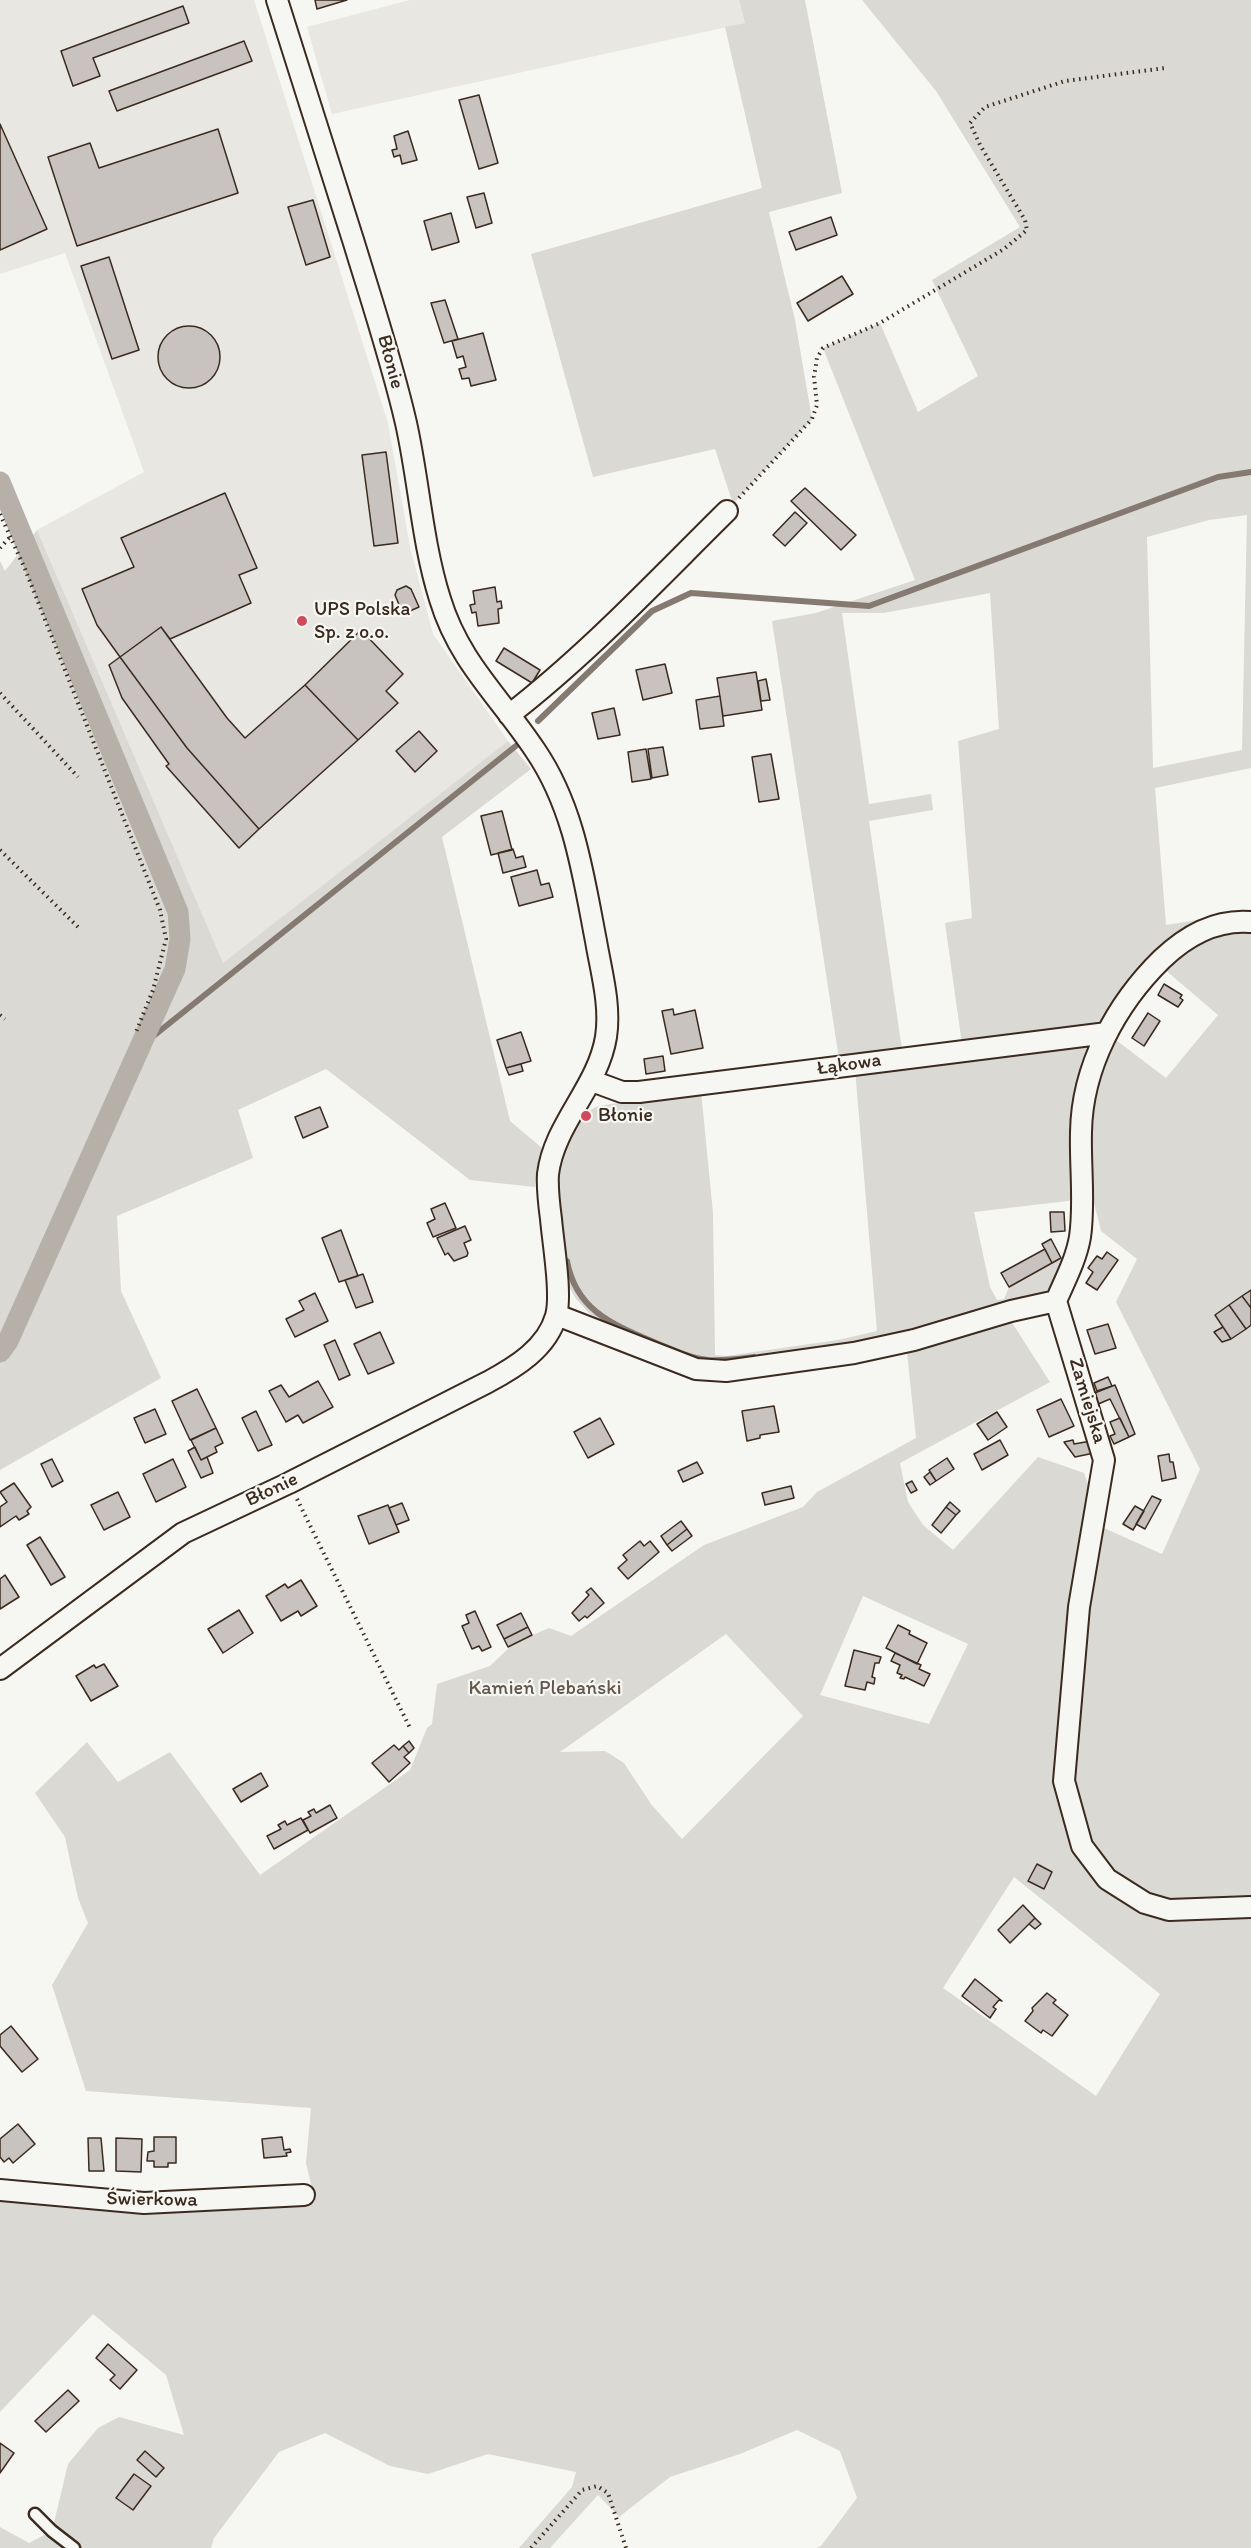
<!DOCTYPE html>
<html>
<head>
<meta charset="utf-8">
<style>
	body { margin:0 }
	canvas { display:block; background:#f6f6f2 }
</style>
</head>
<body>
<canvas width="1251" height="2548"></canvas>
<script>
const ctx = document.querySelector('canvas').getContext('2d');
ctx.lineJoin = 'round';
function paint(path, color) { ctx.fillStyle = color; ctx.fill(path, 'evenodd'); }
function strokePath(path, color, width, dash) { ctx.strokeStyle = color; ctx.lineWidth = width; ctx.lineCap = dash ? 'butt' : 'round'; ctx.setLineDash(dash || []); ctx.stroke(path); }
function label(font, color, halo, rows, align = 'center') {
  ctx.font = font + ' Itim,sans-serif'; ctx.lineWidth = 4.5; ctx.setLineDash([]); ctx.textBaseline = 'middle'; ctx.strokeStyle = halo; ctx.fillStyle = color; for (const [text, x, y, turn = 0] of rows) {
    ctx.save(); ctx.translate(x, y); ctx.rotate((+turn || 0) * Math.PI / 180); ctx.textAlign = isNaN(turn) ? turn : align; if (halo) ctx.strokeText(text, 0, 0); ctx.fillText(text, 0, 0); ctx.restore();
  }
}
const built = new Path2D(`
	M 0,0 L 254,0 L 388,423 L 410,547 L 433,634 L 508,741 L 223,964 L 37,530 L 144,472 L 65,253 L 0,274 Z
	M 410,0 L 739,0 L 745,23 L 332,114 L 307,27 Z`);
const green = new Path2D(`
	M 739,0 L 805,0 L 842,193 L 769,212 L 795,320 L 812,419 L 733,504 L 715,449 L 593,477 L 531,254 L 762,188 L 725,27 L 745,23 Z
	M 862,0 L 1251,0 L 1251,768 L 1155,788 L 1166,925 L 1216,917 L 1251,916 L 1251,2548 L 816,2548 L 821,2546 L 857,2498 L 840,2451 L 797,2430 L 740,2454 L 670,2477 L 619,2517 L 598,2495 L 550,2548 L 519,2548 L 572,2487 L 576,2472 L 488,2454 L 428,2474 L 390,2466 L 325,2433 L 279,2452 L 214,2538 L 211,2548 L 0,2548 L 0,2527 L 29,2543 L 52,2531 L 68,2464 L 98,2428 L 119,2417 L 184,2435 L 166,2375 L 93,2314 L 0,2412 L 0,2199 L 131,2214 L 219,2206 L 311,2203 L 312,2188 L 306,2163 L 311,2108 L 86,2091 L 52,1985 L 88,1923 L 78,1898 L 65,1837 L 35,1793 L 87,1742 L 118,1782 L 170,1752 L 260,1875 L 410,1770 L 427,1728 L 432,1724 L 437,1684 L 490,1666 L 514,1643 L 549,1628 L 571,1636 L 704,1545 L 803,1507 L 817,1492 L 916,1438 L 907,1352 L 1011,1321 L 1050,1382 L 900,1463 L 908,1502 L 923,1525 L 953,1550 L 1038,1457 L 1084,1473 L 1104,1528 L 1162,1554 L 1200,1469 L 1116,1302 L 1137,1259 L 1101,1231 L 1093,1199 L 1088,1199 L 1086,1121 L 1112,1037 L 1166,1078 L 1218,1015 L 1163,968 L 1102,1025 L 1003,1034 L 962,1044 L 945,923 L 972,918 L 958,741 L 999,729 L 990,593 L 884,613 L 842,613 L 869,804 L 931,794 L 933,810 L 869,821 L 902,1050 L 839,1059 L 772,621 L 816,613 L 915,580 L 823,348 L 880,323 L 918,412 L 978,376 L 932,280 L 1020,227 L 936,91 ZM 1247,515 L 1242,750 L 1153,768 L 1147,537 L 1209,520 ZM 863,1596 L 968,1644 L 929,1724 L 820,1695 ZM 726,1634 L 803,1716 L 682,1839 L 651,1804 L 624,1763 L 605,1751 L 560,1752 ZM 1014,1877 L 1160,1994 L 1096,2096 L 943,1988 Z
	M 37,530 L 223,963 L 508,741 L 531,769 L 442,837 L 510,1121 L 542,1148 L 535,1187 L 470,1180 L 326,1069 L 238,1110 L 253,1158 L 117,1216 L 121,1291 L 161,1378 L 0,1470 L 0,561 L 5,571 Z
	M 1098,1039 L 1076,1200 L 974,1212 L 990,1287 L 997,1300 L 1004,1299 L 1009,1287 L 1061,1258 L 1068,1259 L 1055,1284 L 1038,1297 L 933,1330 L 753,1363 L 692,1360 L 608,1325 L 590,1314 L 576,1299 L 567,1283 L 555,1195 L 557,1167 L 574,1123 L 583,1114 L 598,1106 L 701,1091 L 713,1213 L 715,1355 L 726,1356 L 838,1340 L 877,1331 L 855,1069 Z`);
const stream = new Path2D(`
	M 538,721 L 652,611 L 691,593 L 869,606 L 1218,477 L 1251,472
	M 141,1046 L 517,745
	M 567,1261 C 576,1311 614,1325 656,1343 C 673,1350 690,1358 708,1360 C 724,1361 738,1359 754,1357`);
const canal = new Path2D(`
	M 0,482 L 178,912 L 180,939 L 175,969 L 8,1341 L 0,1352`);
const building = new Path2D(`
	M 315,0 L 347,0 L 317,9 Z
	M 183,6 L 189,23 L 93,58 L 100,76 L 73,86 L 61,51 Z
	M 244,41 L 252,61 L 117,111 L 109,91 Z
	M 479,95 L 498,163 L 479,169 L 459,100 Z
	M 0,124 L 47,229 L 0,250 Z
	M 218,129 L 238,193 L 77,246 L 48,157 L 90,143 L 99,168 Z
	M 408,131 L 417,160 L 402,164 L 400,155 L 394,157 L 392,150 L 397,149 L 394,136 Z
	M 484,193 L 492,223 L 476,228 L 467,197 Z
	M 313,200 L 330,257 L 306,265 L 288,207 Z
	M 451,213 L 459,242 L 432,250 L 424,221 Z
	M 831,217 L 837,235 L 796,250 L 789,232 Z
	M 109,257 L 139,350 L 112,359 L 81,266 Z
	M 842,276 L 853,294 L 808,321 L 797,303 Z
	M 445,300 L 458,339 L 444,343 L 431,303 Z
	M158 357a31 31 0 1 1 62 0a31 31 0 1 1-62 0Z
	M 483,333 L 496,380 L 471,386 L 469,378 L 462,379 L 459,369 L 466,367 L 463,356 L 457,358 L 452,341 Z
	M 386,452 L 398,543 L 374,546 L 362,455 Z
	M 805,488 L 856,535 L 841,550 L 791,501 Z
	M 225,493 L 257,568 L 239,575 L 251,603 L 170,639 L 161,627 L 120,657 L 97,625 L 82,589 L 134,567 L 121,538 Z
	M 795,512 L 807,523 L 785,546 L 773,535 Z
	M 406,586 L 411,589 L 419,607 L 403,614 L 395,595 L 397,590 Z
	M 495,587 L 497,602 L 501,601 L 502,608 L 498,609 L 499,623 L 478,626 L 476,612 L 472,613 L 470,605 L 475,604 L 473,591 Z
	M 161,627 L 227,718 L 245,738 L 305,685 L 358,740 L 259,829 L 187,748 L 120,657 Z
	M 361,630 L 403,674 L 386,691 L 398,703 L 358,740 L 305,685 Z
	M 504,648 L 540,670 L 532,683 L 496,661 Z
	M 120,657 L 187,748 L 259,829 L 239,848 L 166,766 L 169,764 L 122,698 L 109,665 Z
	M 665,664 L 672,693 L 643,700 L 636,670 Z
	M 756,672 L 762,710 L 723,716 L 717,678 Z
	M 766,679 L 770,700 L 761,701 L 758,681 Z
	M 720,696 L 724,726 L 700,729 L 696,700 Z
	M 614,708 L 620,735 L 598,739 L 592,713 Z
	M 419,731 L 437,751 L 415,772 L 396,751 Z
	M 663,747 L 668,775 L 652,778 L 648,749 Z
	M 646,749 L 651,779 L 632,782 L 628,752 Z
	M 771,754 L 779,799 L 759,802 L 752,757 Z
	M 502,811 L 512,850 L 491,855 L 481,816 Z
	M 513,849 L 516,858 L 523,856 L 526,867 L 503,873 L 498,853 Z
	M 537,870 L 541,885 L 549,883 L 553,897 L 519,906 L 511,877 Z
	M 1164,984 L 1182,995 L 1180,998 L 1183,1000 L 1178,1007 L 1158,995 Z
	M 673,1009 L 674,1015 L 695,1010 L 703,1048 L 671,1054 L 662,1011 Z
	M 1148,1013 L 1160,1021 L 1144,1046 L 1132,1038 Z
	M 521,1032 L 531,1061 L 506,1068 L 497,1040 Z
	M 663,1056 L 665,1071 L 646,1074 L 644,1059 Z
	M 521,1064 L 523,1071 L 509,1075 L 506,1068 Z
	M 320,1107 L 328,1127 L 303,1138 L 295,1117 Z
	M 445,1203 L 456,1228 L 433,1237 L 427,1223 L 435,1219 L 431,1209 Z
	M 1050,1212 L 1064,1212 L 1065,1231 L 1051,1232 Z
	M 465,1226 L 471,1240 L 464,1243 L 468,1253 L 467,1256 L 454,1261 L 448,1253 L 445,1255 L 437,1238 Z
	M 341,1230 L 358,1276 L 339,1282 L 322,1238 Z
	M 1051,1239 L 1061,1258 L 1052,1263 L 1042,1244 Z
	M 1045,1249 L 1052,1263 L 1009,1287 L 1001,1273 Z
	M 1107,1252 L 1118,1260 L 1097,1290 L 1086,1283 L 1093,1272 L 1088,1268 L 1097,1256 L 1102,1259 Z
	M 363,1274 L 373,1302 L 356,1308 L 345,1280 Z
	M 1251,1290 L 1251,1308 L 1242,1296 Z
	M 315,1293 L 328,1321 L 295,1337 L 286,1319 L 304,1310 L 299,1301 Z
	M 1242,1296 L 1251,1308 L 1251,1325 L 1246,1329 L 1229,1305 Z
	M 1229,1305 L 1246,1329 L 1231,1339 L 1215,1315 Z
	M 1108,1324 L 1116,1348 L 1095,1354 L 1087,1330 Z
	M 1223,1327 L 1231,1339 L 1222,1342 L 1214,1332 Z
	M 380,1332 L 394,1363 L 368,1374 L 354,1344 Z
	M 335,1340 L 350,1375 L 339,1380 L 324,1345 Z
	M 1108,1377 L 1112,1386 L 1097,1391 L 1094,1383 Z
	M 318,1381 L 333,1407 L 303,1423 L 298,1415 L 286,1422 L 269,1391 L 281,1385 L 289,1397 Z
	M 1115,1385 L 1135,1434 L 1129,1437 L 1110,1399 L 1096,1405 L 1092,1394 Z
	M 197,1389 L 216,1428 L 190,1440 L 172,1401 Z
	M 1061,1399 L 1074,1426 L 1049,1437 L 1037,1410 Z
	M 774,1406 L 779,1432 L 760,1435 L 760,1438 L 747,1441 L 742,1411 Z
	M 155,1409 L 166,1434 L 145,1443 L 134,1418 Z
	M 256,1411 L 272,1445 L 258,1451 L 242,1418 Z
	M 997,1412 L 1007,1427 L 988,1440 L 977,1424 Z
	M 600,1418 L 614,1444 L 588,1458 L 574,1432 Z
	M 1120,1418 L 1129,1437 L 1114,1444 L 1110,1436 L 1115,1434 L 1110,1422 Z
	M 216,1428 L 223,1443 L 215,1447 L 217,1452 L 201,1460 L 191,1440 Z
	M 1000,1440 L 1008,1455 L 982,1470 L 974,1454 Z
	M 1073,1440 L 1074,1444 L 1091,1441 L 1094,1453 L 1075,1457 L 1064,1442 Z
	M 195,1447 L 201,1460 L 207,1457 L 213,1473 L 201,1478 L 188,1451 Z
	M 1169,1454 L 1170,1462 L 1173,1462 L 1176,1478 L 1162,1481 L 1158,1456 Z
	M 947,1458 L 954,1469 L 936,1481 L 929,1470 Z
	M 52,1459 L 63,1481 L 52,1487 L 41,1464 Z
	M 173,1459 L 186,1487 L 156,1502 L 143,1474 Z
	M 697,1462 L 703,1473 L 683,1482 L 678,1471 Z
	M 930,1472 L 936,1481 L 930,1485 L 924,1477 Z
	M 912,1481 L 917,1490 L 911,1493 L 906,1484 Z
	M 14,1483 L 31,1507 L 27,1511 L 29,1514 L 19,1520 L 16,1516 L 0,1527 L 0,1507 L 7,1502 L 0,1492 Z
	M 791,1486 L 794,1498 L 765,1505 L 762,1493 Z
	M 118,1492 L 130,1517 L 104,1530 L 91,1505 Z
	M 1152,1496 L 1161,1500 L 1145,1529 L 1136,1524 Z
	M 950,1502 L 960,1511 L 956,1515 L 946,1507 Z
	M 402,1503 L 409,1520 L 396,1525 L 389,1508 Z
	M 388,1505 L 399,1532 L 369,1544 L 358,1516 Z
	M 1135,1506 L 1144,1511 L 1133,1530 L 1123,1524 Z
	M 946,1507 L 956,1515 L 941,1533 L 932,1525 Z
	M 681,1521 L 687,1529 L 667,1545 L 661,1536 Z
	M 687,1529 L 692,1536 L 672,1551 L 667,1545 Z
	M 40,1537 L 65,1577 L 51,1585 L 27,1545 Z
	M 640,1541 L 644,1546 L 650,1541 L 659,1552 L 628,1579 L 618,1568 L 627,1560 L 623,1555 Z
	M 5,1575 L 19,1597 L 0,1609 L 0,1579 Z
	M 301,1580 L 317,1606 L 301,1616 L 298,1611 L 281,1621 L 266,1596 L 285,1584 L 288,1588 Z
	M 591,1588 L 604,1603 L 587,1618 L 585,1616 L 579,1621 L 572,1613 L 589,1595 L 586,1592 Z
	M 239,1610 L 253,1633 L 223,1653 L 208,1629 Z
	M 475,1611 L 491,1647 L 482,1651 L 479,1646 L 472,1649 L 462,1626 L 469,1623 L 466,1615 Z
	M 521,1613 L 528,1627 L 504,1639 L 497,1625 Z
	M 898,1625 L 910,1631 L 909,1634 L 927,1643 L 917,1664 L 886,1648 Z
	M 528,1627 L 532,1635 L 508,1647 L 504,1639 Z
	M 854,1650 L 881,1657 L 879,1663 L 875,1663 L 872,1677 L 875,1678 L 874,1684 L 867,1682 L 865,1690 L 845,1686 Z
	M 895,1653 L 921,1665 L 919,1669 L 930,1674 L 924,1686 L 905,1677 L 904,1679 L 900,1678 L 902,1675 L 897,1673 L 900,1665 L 891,1661 Z
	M 104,1664 L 118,1686 L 91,1701 L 76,1676 L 94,1665 L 96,1668 Z
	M 409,1741 L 414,1748 L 409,1753 L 403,1746 Z
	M 394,1745 L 399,1750 L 403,1746 L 409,1753 L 404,1757 L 410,1763 L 389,1782 L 372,1763 Z
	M 261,1773 L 268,1786 L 241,1802 L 233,1789 Z
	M 330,1805 L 337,1818 L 310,1833 L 303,1820 L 311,1816 L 308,1812 L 314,1809 L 316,1813 Z
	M 301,1818 L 308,1830 L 274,1849 L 267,1836 L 281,1829 L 278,1825 L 285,1821 L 287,1825 Z
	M 1037,1864 L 1052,1872 L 1044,1889 L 1028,1881 Z
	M 1023,1905 L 1035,1918 L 1010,1943 L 998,1930 Z
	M 1035,1918 L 1041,1924 L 1035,1929 L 1029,1924 Z
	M 975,1979 L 1002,2001 L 999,2000 L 993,2007 L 996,2009 L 990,2018 L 962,1996 Z
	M 1047,1993 L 1056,2000 L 1053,2003 L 1068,2015 L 1052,2036 L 1043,2030 L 1041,2033 L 1025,2021 L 1033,2011 L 1032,2008 Z
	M 11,2026 L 38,2059 L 22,2072 L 0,2046 L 0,2035 Z
	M 18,2124 L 35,2144 L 13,2163 L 9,2158 L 4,2162 L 0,2157 L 0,2139 Z
	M 154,2137 L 176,2137 L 176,2163 L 168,2163 L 168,2167 L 154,2167 L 154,2161 L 147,2161 L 148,2152 L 154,2151 Z
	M 282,2137 L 284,2150 L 290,2149 L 291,2152 L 286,2153 L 287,2156 L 264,2158 L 262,2139 Z
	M 88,2138 L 101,2138 L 104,2171 L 89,2171 Z
	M 116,2138 L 142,2139 L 141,2172 L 116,2171 Z
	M 108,2344 L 137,2370 L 120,2389 L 110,2380 L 115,2375 L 96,2358 Z
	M 68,2390 L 79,2401 L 46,2432 L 35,2421 Z
	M 0,2443 L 14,2453 L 0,2473 Z
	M 145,2451 L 164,2468 L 156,2477 L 137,2460 Z
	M 134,2474 L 151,2486 L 133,2510 L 116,2498 Z`);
const path = new Path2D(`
	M 739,498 L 812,419 L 817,405 L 814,377 L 817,358 L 823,348 L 880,323 L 1004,249 L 1027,230 L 1025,220 L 980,145 L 970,123 L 985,107 L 1065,81 L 1165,68
	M 0,514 L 25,569 L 160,910 L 166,939 L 153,990 L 136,1032
	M 0,548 L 10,537
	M 0,693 L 78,777
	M 0,850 L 79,928
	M 0,1015 L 5,1019
	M 297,1499 L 411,1730
	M 531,2548 L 582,2490 L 597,2486 L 608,2493 L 626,2548`);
const service = new Path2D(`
	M 35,2514 L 52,2531 L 74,2548`);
const minor = new Path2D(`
	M 509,715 C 588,654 656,581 727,511
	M 1251,922 C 1216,919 1187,935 1162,959 C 1116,1004 1082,1067 1081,1132 C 1080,1167 1085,1203 1080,1237 C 1076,1260 1065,1280 1056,1301 L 1104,1460 L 1079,1607 L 1064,1781 L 1082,1846 L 1107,1879 L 1145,1903 L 1169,1910 L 1251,1907
	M 592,1081 L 622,1092 L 639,1092 L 1107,1033
	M 557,1315 L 696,1369 L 726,1371 L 854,1353 L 914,1340 L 1011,1311 L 1056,1301
	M 0,1669 L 183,1533 L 289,1483 L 488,1382 C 516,1367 547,1348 556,1316 C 562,1294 553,1243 551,1219 C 549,1204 547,1189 548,1174 C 554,1124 598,1087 606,1037 C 611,1005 601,971 596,941 C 583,874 574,807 535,750 C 500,697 459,662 440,599 C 422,542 419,481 406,423 C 392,362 372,302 354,243 C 328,162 303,81 277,0
	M 0,2190 L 144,2203 L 304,2195`);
const markers = [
	[302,621,6,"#d1495b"],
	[586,1116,6,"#d1495b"]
];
const streetNames = [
	["Błonie",390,362,75],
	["Łąkowa",849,1065,-8],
	["Zamiejska",1087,1401,73],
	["Błonie",272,1490,-25],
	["Świerkowa",152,2200,1]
];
const poiNames = [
	["UPS Polska",314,610],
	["Sp. z o.o.",314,633],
	["Błonie",598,1116]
];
const parkNames = [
	["Kamień Plebański",545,1689]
];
paint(built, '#e8e7e2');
paint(green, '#dad9d3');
strokePath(stream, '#857a71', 6);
strokePath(canal, '#b6b0a9', 21);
paint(building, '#c8c3be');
strokePath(building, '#3b2a1e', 1.5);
strokePath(service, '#3b2a1e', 15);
strokePath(minor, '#3b2a1e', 24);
strokePath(path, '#3b2a1e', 4, [1.5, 4.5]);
strokePath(service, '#f6f6f2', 10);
strokePath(minor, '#f6f6f2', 20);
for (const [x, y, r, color] of markers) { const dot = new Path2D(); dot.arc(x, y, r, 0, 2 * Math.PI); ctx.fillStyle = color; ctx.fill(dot); strokePath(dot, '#f6f6f2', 2); }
label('20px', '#3b2a1e', '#f6f6f2', streetNames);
label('20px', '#3b2a1e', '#f6f6f2', poiNames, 'left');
label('20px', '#63564b', '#f6f6f2', parkNames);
</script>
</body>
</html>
